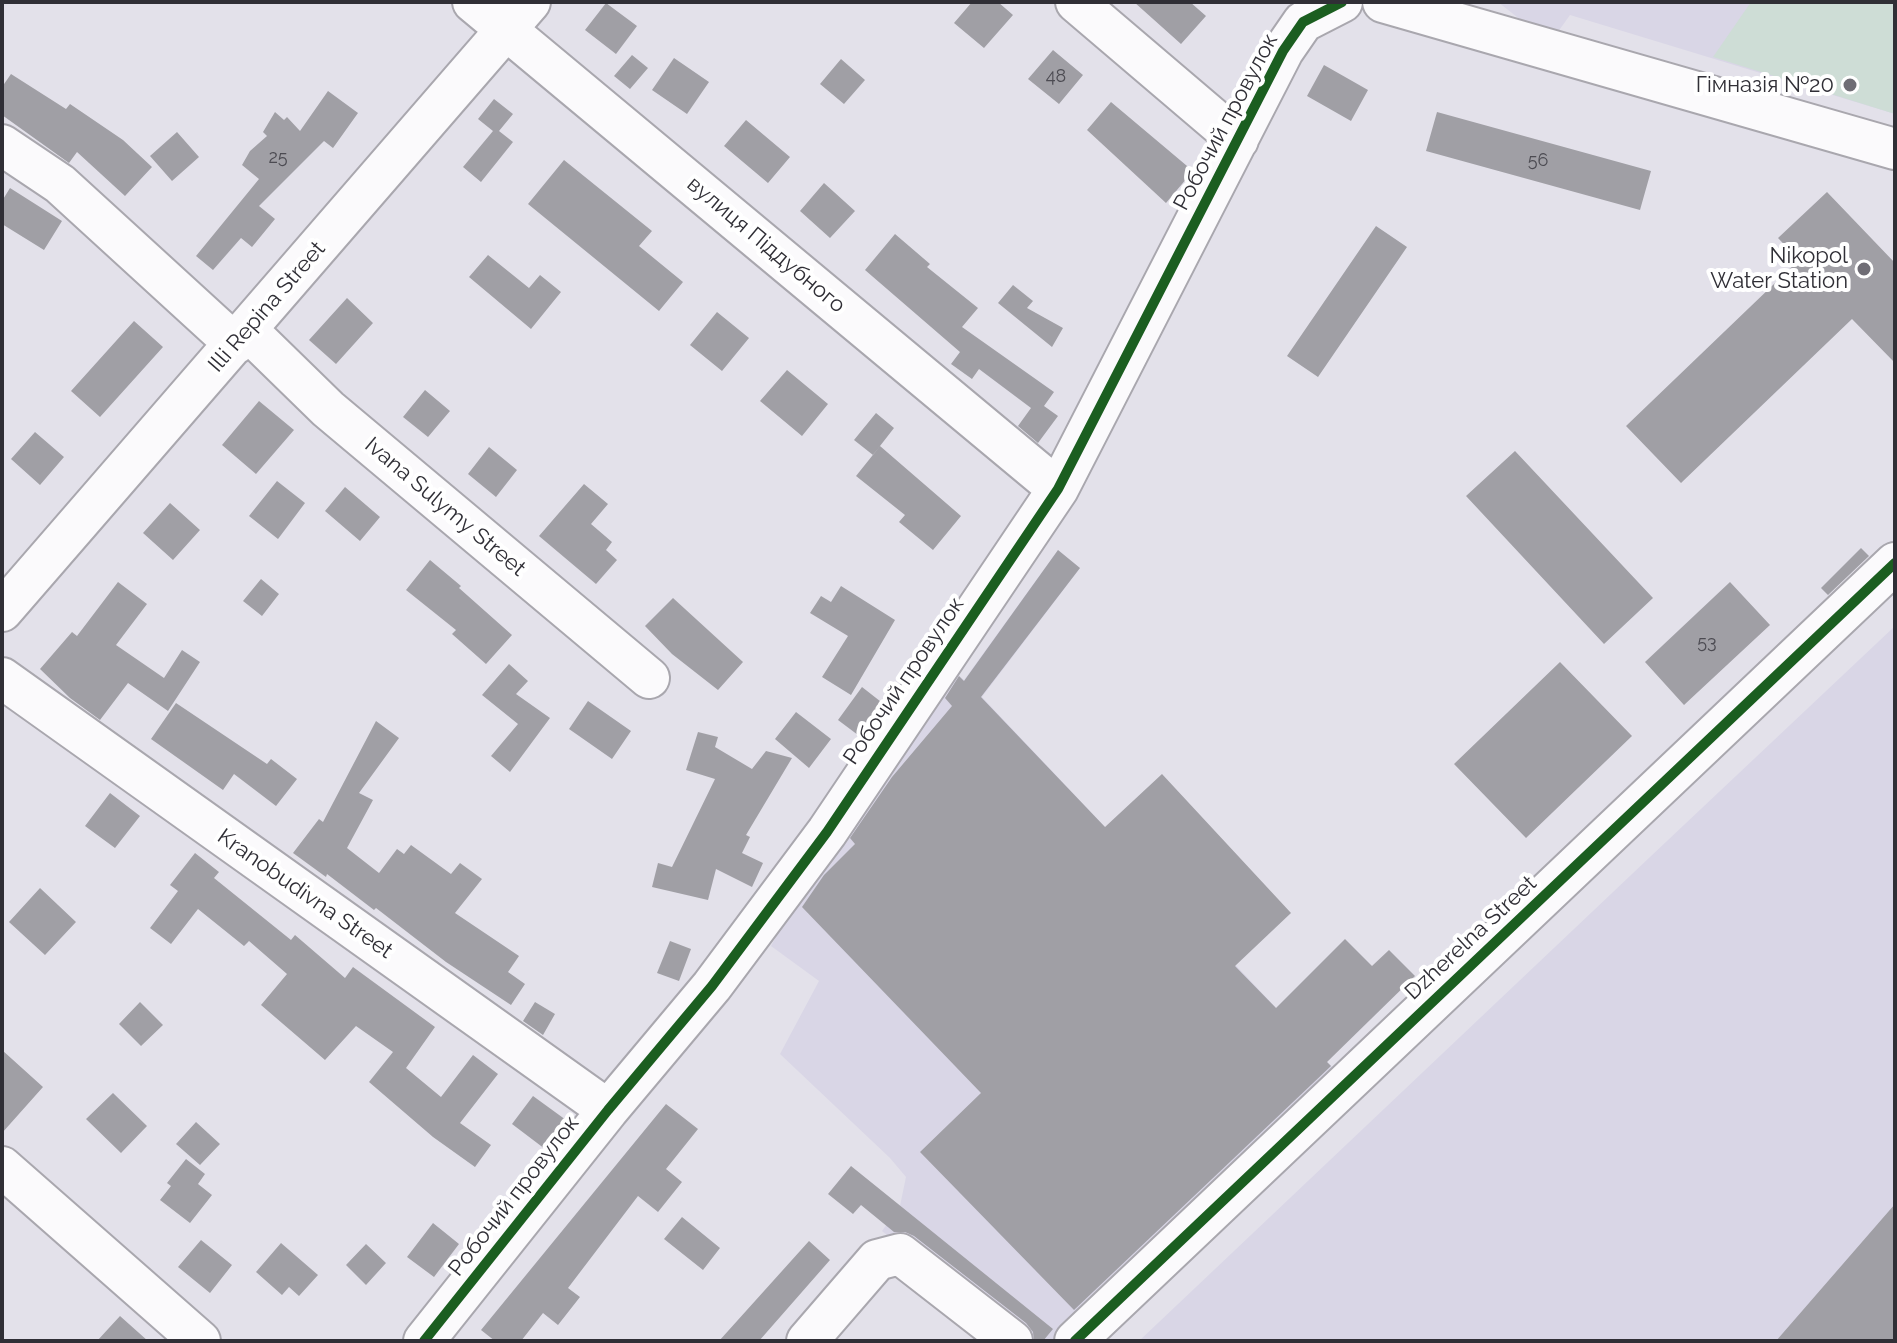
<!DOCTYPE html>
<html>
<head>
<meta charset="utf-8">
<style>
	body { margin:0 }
	#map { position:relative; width:1897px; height:1343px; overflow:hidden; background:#e3e1ea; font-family:Raleway,sans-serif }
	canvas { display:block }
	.frame { position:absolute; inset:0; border:4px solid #302f36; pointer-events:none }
</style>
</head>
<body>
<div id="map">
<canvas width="1897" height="1343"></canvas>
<div class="frame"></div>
</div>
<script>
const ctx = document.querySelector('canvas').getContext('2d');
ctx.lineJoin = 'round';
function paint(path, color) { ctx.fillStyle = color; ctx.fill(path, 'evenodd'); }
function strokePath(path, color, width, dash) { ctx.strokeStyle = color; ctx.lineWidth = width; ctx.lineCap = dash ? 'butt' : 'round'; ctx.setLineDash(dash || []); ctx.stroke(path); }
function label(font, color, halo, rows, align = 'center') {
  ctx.font = font + ' Raleway,sans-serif'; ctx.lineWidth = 8; ctx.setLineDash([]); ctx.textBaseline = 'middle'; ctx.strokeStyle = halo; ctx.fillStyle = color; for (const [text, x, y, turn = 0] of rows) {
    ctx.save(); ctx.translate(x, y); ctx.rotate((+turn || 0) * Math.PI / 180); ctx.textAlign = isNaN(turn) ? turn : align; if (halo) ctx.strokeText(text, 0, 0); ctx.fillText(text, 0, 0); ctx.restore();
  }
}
const built = new Path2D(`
	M 1498,2 L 1895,2 L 1895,114 L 1570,15 L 1550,43 Z
	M 1058,550 L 1080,568 L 982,697 L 1335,1070 L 1064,1341 L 1019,1341 L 882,1231 L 900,1206 L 906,1177 L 890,1158 L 780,1054 L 819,981 L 771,946 L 792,907 L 954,671 L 964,680 Z
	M 1895,626 L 1895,1341 L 1139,1341 L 1650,857 Z`);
const green = new Path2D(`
	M 1751,2 L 1895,2 L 1895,114 L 1713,57 Z`);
const building = new Path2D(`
	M 972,2 L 998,2 L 1013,15 L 984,48 L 954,23 Z
	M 1134,2 L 1190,2 L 1206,16 L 1181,44 Z
	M 606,3 L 637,26 L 616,54 L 585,30 Z
	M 1053,50 L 1083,75 L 1059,104 L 1028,79 Z
	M 632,55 L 648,68 L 630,89 L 614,76 Z
	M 674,58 L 709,82 L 687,114 L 652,90 Z
	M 841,59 L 865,80 L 844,104 L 820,84 Z
	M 1324,65 L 1368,90 L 1351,121 L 1307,96 Z
	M 11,74 L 66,109 L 70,104 L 123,140 L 152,167 L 125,196 L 77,152 L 69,163 L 2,115 L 2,87 Z
	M 328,91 L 358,113 L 333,148 L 324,141 L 259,206 L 275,219 L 252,247 L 241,238 L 213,270 L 196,256 L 259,179 L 242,165 L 250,151 L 267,136 L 263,132 L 275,112 L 284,120 L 287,117 L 300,131 Z
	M 494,99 L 513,114 L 499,131 L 513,142 L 481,182 L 463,167 L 493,131 L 478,119 Z
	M 1111,102 L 1193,171 L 1166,203 L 1087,130 Z
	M 1437,112 L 1651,171 L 1640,210 L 1426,151 Z
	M 746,120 L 790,157 L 768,183 L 724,146 Z
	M 177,132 L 199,157 L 172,181 L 150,156 Z
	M 564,160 L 652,231 L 639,246 L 683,282 L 659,311 L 528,204 Z
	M 824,183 L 855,211 L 830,238 L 800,211 Z
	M 10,188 L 62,221 L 44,250 L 2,224 L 2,201 Z
	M 1827,192 L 1895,263 L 1895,363 L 1852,319 L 1681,483 L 1626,426 L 1799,260 L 1778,238 Z
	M 1376,226 L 1407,247 L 1318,377 L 1287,356 Z
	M 895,234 L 930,264 L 927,267 L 978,308 L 962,327 L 1054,392 L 1044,406 L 1058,416 L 1038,443 L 1018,426 L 1031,408 L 979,369 L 972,379 L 951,364 L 960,352 L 865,270 Z
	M 488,255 L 529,288 L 540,275 L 561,292 L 531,329 L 469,277 Z
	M 1013,285 L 1033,301 L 1027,308 L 1063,328 L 1052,347 L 998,303 Z
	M 347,298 L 373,323 L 336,364 L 309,340 Z
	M 717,312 L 749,338 L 722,371 L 690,345 Z
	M 134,321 L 163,347 L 100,417 L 71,391 Z
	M 787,370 L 828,404 L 802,436 L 760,401 Z
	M 425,390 L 450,411 L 428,437 L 403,417 Z
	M 259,401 L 294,430 L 256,474 L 222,445 Z
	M 876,413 L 894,428 L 873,455 L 854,440 Z
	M 35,432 L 64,457 L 40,485 L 11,459 Z
	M 880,446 L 961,516 L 933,550 L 899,522 L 905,515 L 856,476 Z
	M 489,447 L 517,470 L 496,497 L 468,474 Z
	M 1515,451 L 1653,598 L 1604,644 L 1466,496 Z
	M 277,481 L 305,503 L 278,539 L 249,516 Z
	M 584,484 L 608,504 L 591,524 L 612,542 L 606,550 L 617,560 L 596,584 L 539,536 Z
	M 345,487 L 380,517 L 360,541 L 325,511 Z
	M 170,503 L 200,530 L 173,560 L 143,533 Z
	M 1861,548 L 1869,556 L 1828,595 L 1821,588 Z
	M 1058,550 L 1080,568 L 981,697 L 1105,827 L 1162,774 L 1291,913 L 1235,966 L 1276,1008 L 1345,939 L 1372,966 L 1389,950 L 1415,976 L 1327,1062 L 1331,1066 L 1074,1310 L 920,1152 L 981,1093 L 802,907 L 824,875 L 855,844 L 850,838 L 892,777 L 952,706 L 945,698 L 959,676 L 964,681 Z
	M 430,560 L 461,586 L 459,588 L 512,635 L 486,664 L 452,634 L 456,630 L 406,590 Z
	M 261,579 L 279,594 L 262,616 L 243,601 Z
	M 118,582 L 147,604 L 116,645 L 164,678 L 182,650 L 200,662 L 168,711 L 128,683 L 100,720 L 70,698 L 40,669 L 72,632 L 77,636 Z
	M 1730,582 L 1770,625 L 1684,705 L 1645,662 Z
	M 841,586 L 895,620 L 851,695 L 822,677 L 848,636 L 810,613 L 821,596 L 831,602 Z
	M 673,598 L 743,662 L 718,690 L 672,654 L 645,626 Z
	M 1560,662 L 1632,736 L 1526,838 L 1454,764 Z
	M 509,664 L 528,681 L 516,694 L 550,718 L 510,772 L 491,756 L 518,724 L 482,695 Z
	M 862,687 L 885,705 L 862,738 L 838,720 Z
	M 588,701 L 631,731 L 612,759 L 569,729 Z
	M 176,703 L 267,764 L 271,759 L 297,779 L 276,806 L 234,774 L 223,790 L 151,739 Z
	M 796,712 L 831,739 L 809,768 L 775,739 Z
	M 376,721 L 399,738 L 359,793 L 373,800 L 347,848 L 379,873 L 397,849 L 404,854 L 411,845 L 451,874 L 460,863 L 482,879 L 455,913 L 519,956 L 508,972 L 525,984 L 511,1005 L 446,962 L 376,908 L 374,910 L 327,874 L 326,877 L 293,853 L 319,819 L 323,822 Z
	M 698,732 L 718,737 L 715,747 L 752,769 L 766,751 L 792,758 L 746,835 L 750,837 L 742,853 L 763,863 L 752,887 L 716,869 L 708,900 L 652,887 L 658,863 L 672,867 L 715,779 L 686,770 Z
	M 110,793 L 140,816 L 115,848 L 85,826 Z
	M 195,853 L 219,872 L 214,878 L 291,940 L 295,935 L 345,978 L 353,967 L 435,1027 L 406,1068 L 441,1097 L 473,1055 L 498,1074 L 460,1123 L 491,1145 L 475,1167 L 433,1137 L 369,1082 L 393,1052 L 356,1026 L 325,1060 L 261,1005 L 287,974 L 249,941 L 244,946 L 198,909 L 171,944 L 150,928 L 178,891 L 170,885 Z
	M 40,888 L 76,922 L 45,955 L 9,922 Z
	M 670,941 L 691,949 L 679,981 L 657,973 Z
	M 140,1002 L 163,1025 L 141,1046 L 119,1024 Z
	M 535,1002 L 555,1014 L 543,1035 L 523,1021 Z
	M 2,1050 L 43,1087 L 2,1133 Z
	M 113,1093 L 147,1126 L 121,1153 L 86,1119 Z
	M 533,1096 L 566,1120 L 545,1149 L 512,1124 Z
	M 666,1104 L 698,1129 L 666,1169 L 682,1182 L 658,1212 L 638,1196 L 568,1288 L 580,1297 L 558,1325 L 543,1313 L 521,1341 L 495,1341 L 481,1330 Z
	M 196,1122 L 220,1144 L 200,1165 L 176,1144 Z
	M 186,1159 L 205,1174 L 198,1184 L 212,1195 L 190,1223 L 160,1200 L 171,1186 L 167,1183 Z
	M 851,1166 L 1053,1329 L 1043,1341 L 1034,1341 L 1033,1332 L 1026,1323 L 914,1236 L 905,1232 L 894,1232 L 861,1205 L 853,1214 L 828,1194 Z
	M 1895,1204 L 1895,1341 L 1776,1341 Z
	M 682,1217 L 720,1248 L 703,1270 L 664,1239 Z
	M 433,1223 L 459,1244 L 434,1277 L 407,1257 Z
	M 201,1240 L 232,1265 L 210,1293 L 178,1267 Z
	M 809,1241 L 830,1260 L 759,1341 L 719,1341 Z
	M 281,1243 L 318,1275 L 299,1296 L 289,1287 L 282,1295 L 256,1272 Z
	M 366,1244 L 386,1263 L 366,1285 L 346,1265 Z
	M 120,1316 L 148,1341 L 97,1341 Z`);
const minor = new Path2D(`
	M 473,2 L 1058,489
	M 1076,2 L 1238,140
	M 1383,2 L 1895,149
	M 2,145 L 60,184 L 235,344
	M 247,330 L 328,409 L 649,678
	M 2,611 L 530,2
	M 2,678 L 608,1110
	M 2,1167 L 200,1341
	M 424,1341 L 608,1110 L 712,986 L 827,832 L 1058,489 L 1283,51 L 1303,22 L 1342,2
	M 807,1341 L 877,1260 L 900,1254 L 1012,1341
	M 1075,1341 L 1895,563`);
const cycleway = new Path2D(`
	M 424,1341 L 608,1110 L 712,986 L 827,832 L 1058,489 L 1283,51 L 1303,22 L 1342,2
	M 1075,1341 L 1895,563`);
const markers = [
	[1850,85,8,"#6f6d75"],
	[1864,269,8,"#6f6d75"]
];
const numberNames = [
	["48",1056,77],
	["25",278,158],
	["56",1538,161],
	["53",1707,643]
];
const poiNames = [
	["Гімназія №20",1834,85],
	["Nikopol",1848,256],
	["Water Station",1848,281]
];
const streetNames = [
	["Робочий провулок",1226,122,-62],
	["вулиця Піддубного",766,245,40],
	["Illi Repina Street",267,307,-49],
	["Ivana Sulymy Street",445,507,40],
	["Робочий провулок",904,681,-56],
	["Kranobudivna Street",305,894,35],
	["Dzherelna Street",1471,938,-43],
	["Робочий провулок",514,1196,-52]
];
paint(built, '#d9d6e6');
paint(green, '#ceddd6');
paint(building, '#a09fa5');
strokePath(minor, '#a9a7ae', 44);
strokePath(minor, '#fbfafc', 40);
strokePath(cycleway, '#1b5e20', 10);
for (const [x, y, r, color] of markers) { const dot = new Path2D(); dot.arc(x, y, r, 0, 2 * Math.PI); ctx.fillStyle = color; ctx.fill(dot); strokePath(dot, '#fff', 3); }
label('18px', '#4c4b52', null, numberNames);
label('22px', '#302f36', '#fff', poiNames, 'right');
label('22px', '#302f36', '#fff', streetNames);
</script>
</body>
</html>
